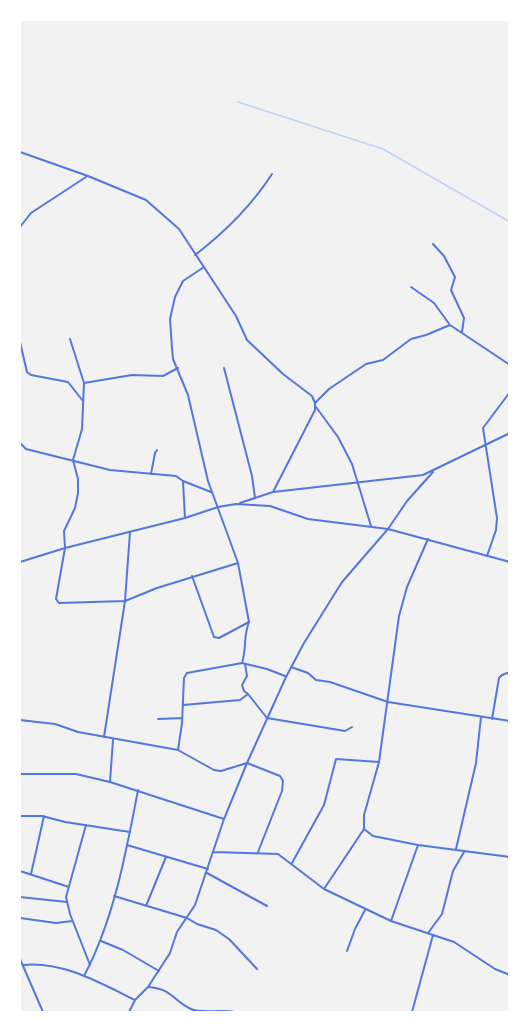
<!DOCTYPE html>
<html>
<head>
<meta charset="utf-8">
<style>
	body { margin:0 }
	#map { position:relative; width:529px; height:1032px; overflow:hidden; background:#f2f2f2; font-family:"Public Sans",sans-serif }
	canvas { display:block }
	.frame { position:absolute; inset:0; border:21px solid #fff; pointer-events:none }
</style>
</head>
<body>
<div id="map">
<canvas width="529" height="1032"></canvas>
<div class="frame"></div>
</div>
<script>
const ctx = document.querySelector('canvas').getContext('2d');
ctx.lineJoin = 'round';
function strokePath(path, color, width, dash) { ctx.strokeStyle = color; ctx.lineWidth = width; ctx.lineCap = dash ? 'butt' : 'round'; ctx.setLineDash(dash || []); ctx.stroke(path); }
const stream = new Path2D(`
	M 238,102 L 383,149 L 510,222`);
const minor = new Path2D(`
	M 20,152 L 88,176 L 146,200 L 179,229 L 236,316 L 247,340 L 283,374 L 312,396 L 315,403 L 315,410 L 273,492
	M 20,227 L 31,213 L 86,177
	M 433,244 L 444,256 L 455,277 L 451,290 L 464,318 L 462,332
	M 195,255 C 225,232 252,205 272,174
	M 204,267 L 183,281 L 175,297 L 170,319 L 172,348 L 173,359 L 188,395 L 208,481 L 238,563 L 249,622 C 243,637 247,647 242,663
	M 411,287 L 434,303 L 450,325
	M 70,339 L 84,383 L 82,429 L 73,460 L 78,479 L 78,493 L 75,508 L 64,531 L 65,548 L 56,599 L 59,603 L 125,601 L 157,588 L 238,563
	M 20,342 L 27,372 L 31,375 L 68,382 L 83,401
	M 224,368 L 252,476 L 255,498
	M 84,383 L 132,375 L 163,376 L 178,368
	M 315,403 L 329,389 L 366,364 L 383,360 L 411,339 L 426,335 L 450,325 L 510,365
	M 316,407 L 338,437 L 352,464 L 371,526
	M 20,443 L 26,449 L 110,470 L 176,476 L 183,481 L 211,492
	M 151,474 L 155,453 L 157,450
	M 183,482 L 185,518
	M 487,556 L 496,530 L 497,518 L 483,428 L 510,392
	M 192,576 L 214,637 L 219,638 L 249,622
	M 291,667 L 308,673 L 316,680 L 330,682 L 388,702 L 510,721
	M 248,694 L 267,718 L 345,731 L 352,727
	M 183,705 L 240,700 L 248,694 L 244,691 L 242,685 L 247,676 L 245,664
	M 158,719 L 182,718
	M 492,719 L 499,678 L 502,675 L 510,672
	M 20,720 L 55,724 L 78,732 L 178,750 L 214,770 L 221,771 L 247,763 L 280,776 L 283,781 L 282,791 L 258,852
	M 104,737 L 125,601 L 130,532
	M 178,750 L 182,723 L 184,678 L 187,673 L 242,663 L 267,669 L 285,676
	M 20,774 L 76,774 L 110,782 L 224,819
	M 110,782 L 113,740
	M 20,816 L 42,816 L 65,822 L 130,832
	M 86,825 L 66,897 L 70,914 L 90,965
	M 364,829 L 373,836 L 418,845 L 510,857
	M 127,845 L 208,869
	M 456,849 L 476,763 L 481,717
	M 213,852 L 278,854 L 324,889 L 391,921 L 454,942 L 495,969 L 510,975
	M 292,863 L 324,805 L 336,759 L 379,762
	M 20,871 L 69,887
	M 207,873 L 267,906
	M 31,874 L 44,816
	M 324,889 L 364,829 L 364,815 L 379,762 L 399,616 L 407,587 L 428,539
	M 114,896 L 187,918 L 197,924 L 216,930 L 229,939 L 257,969
	M 20,897 L 67,902
	M 146,906 L 166,857
	M 20,918 L 56,923 L 72,921
	M 391,921 L 418,845
	M 428,933 L 442,914 L 453,871 L 464,852
	M 101,941 L 123,950 L 159,971
	M 347,951 L 355,929 L 365,910
	M 23,965 C 63,961 100,983 135,1000
	M 84,976 C 114,919 126,853 138,790
	M 148,987 C 173,989 172,1000 191,1009 C 201,1014 221,1009 234,1012
	M 129,1012 L 135,1000 L 148,987 L 170,953 L 177,932 L 195,905 L 224,819 L 247,763 L 286,677 L 304,643 L 342,582 L 388,529 L 407,501 L 433,472
	M 412,1012 L 433,935`);
const tertiary = new Path2D(`
	M 240,503 L 273,492 L 423,475 L 510,433
	M 20,562 L 65,548 L 185,518 L 218,507 L 236,504 L 270,506 L 308,519 L 388,529 L 510,562
	M 20,959 L 43,1012`);
strokePath(stream, '#bfd3fe', 1.5);
strokePath(minor, '#5277de', 2);
strokePath(tertiary, '#5277de', 2);
</script>
</body>
</html>
